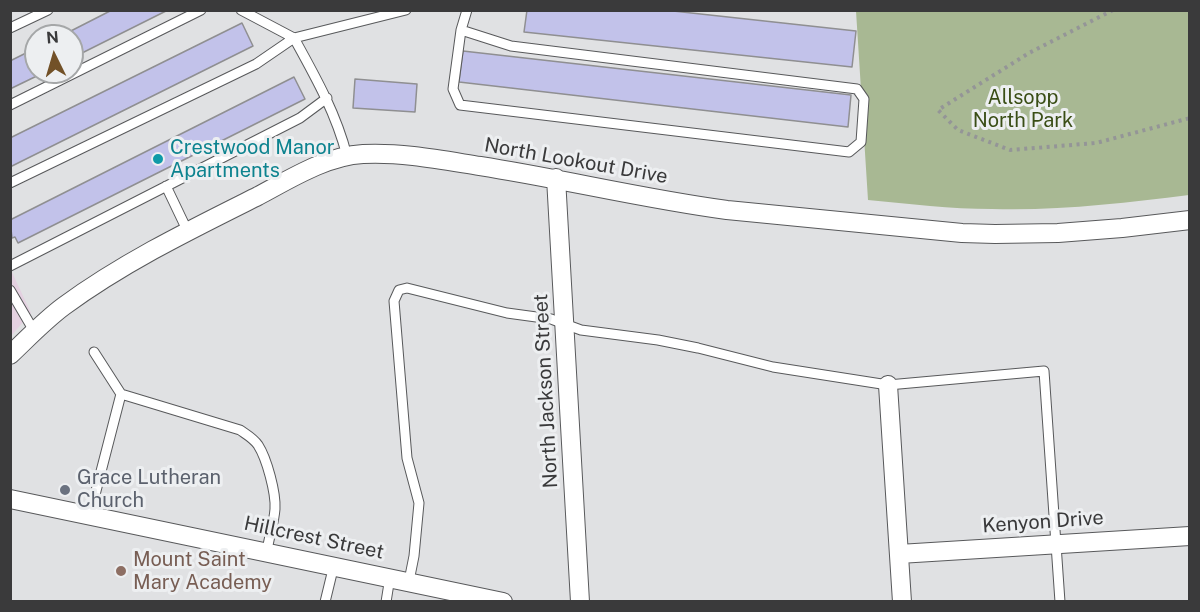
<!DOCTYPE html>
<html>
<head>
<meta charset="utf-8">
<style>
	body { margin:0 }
	#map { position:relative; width:1200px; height:612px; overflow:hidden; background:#e0e1e3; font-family:"Public Sans",sans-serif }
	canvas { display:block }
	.frame { position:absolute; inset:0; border:12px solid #3a3a3b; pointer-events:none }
	.north { position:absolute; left:24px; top:24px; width:60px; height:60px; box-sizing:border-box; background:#edeff1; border:2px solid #a5a7a8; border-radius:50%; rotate:355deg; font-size:16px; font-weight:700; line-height:24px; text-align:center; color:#3a3a3b }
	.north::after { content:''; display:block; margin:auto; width:21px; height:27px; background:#725128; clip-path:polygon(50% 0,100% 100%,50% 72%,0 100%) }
</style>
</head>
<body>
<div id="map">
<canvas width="1200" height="612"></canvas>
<div class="frame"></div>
<div class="north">N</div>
</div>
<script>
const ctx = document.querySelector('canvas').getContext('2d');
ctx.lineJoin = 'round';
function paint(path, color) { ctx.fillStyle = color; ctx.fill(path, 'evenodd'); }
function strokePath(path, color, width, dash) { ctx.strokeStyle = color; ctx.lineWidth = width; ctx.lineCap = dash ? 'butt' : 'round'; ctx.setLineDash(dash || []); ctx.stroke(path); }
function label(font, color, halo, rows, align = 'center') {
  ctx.font = font + ' "Public Sans",sans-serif'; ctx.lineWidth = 6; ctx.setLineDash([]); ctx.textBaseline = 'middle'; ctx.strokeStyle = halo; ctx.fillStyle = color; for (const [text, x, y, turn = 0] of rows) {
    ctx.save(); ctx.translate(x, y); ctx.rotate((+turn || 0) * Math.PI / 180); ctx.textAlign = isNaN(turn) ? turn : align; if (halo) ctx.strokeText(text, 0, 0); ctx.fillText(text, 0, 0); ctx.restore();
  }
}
const commercial = new Path2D(`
	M 10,268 L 31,313 L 11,336 L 10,336 Z`);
const forest = new Path2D(`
	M 856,11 L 1189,11 L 1189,195 C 1124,203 1058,211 992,209 C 951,209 909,204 868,200 Z`);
const building = new Path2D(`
	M 112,10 L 168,10 L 72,58 L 72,36 L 61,36 Z
	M 527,10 L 664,10 L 856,31 L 852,67 L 524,32 Z
	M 242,23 L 253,46 L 10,167 L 10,138 Z
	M 36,48 L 36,72 L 45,72 L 10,89 L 10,61 Z
	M 463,51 L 851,95 L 848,127 L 459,82 Z
	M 294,77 L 305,99 L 18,243 L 15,237 L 12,238 L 10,220 Z
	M 355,79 L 417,84 L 415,112 L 353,108 Z`);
const path = new Path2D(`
	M 1113,10 L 1029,53 L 938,110 L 958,130 L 1010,150 L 1096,143 L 1190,118`);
const lane = new Path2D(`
	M 241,10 L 294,38 L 406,10
	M 10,28 L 48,10
	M 461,30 L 511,46 L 857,89 L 864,99 L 861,142 L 849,152 L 460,105 L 453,89 L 461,30 L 467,10
	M 10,105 L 201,10
	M 10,183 L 256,64 L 294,38 C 315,76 336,113 347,156
	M 166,186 L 188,232
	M 10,266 L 300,118 L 327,98
	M 10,290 L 34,331
	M 94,352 L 121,394 L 240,430 C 247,435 253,438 258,445 C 267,459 276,493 275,509 C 274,523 269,537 267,551
	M 90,514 L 121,394
	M 409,581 L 414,556 L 419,503 L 407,458 L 394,301 L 399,290 L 407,288 L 507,313 L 551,319 L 581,330 L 658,340 L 698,348 L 773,367 L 888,385 L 1044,371 L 1060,602
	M 325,602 L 334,565
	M 386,602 L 390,577`);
const street = new Path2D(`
	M 556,178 L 580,602
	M 10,355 C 28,338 45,320 64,306 C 124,262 192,229 258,196 C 290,179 326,156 363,154 C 402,152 442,160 480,166 C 563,179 644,199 727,210 L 962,233 L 995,234 L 1058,233 L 1122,228 L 1190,220
	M 888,385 L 902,602
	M 10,499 L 503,602
	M 899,554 L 1190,536`);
const markers = [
	[158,159,6,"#0f9aa8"],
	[65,490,6,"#6b7280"],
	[121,571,6,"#8d6e63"]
];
const parkNames = [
	["Allsopp",1023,98],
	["North Park",1023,121]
];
const cultureNames = [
	["Crestwood Manor",170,148],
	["Apartments",170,171]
];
const streetNames = [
	["North Lookout Drive",576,161,10],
	["North Jackson Street",546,391,-93],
	["Kenyon Drive",1043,522,-4],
	["Hillcrest Street",314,538,12]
];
const worshipNames = [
	["Grace Lutheran",77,478],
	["Church",77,501]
];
const educationNames = [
	["Mount Saint",133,560],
	["Mary Academy",133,583]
];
paint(commercial, '#e4d1e1');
paint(forest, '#a8b893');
paint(building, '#c2c2ea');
strokePath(building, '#8f8f91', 1.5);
strokePath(lane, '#58595b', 11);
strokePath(street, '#58595b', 20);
strokePath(path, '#949597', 4, [3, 4.5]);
strokePath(lane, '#fff', 9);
strokePath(street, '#fff', 18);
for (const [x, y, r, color] of markers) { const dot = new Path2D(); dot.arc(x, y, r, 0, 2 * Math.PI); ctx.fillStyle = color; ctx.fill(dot); strokePath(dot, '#edeff1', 2); }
label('20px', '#3a4e16', '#edeff1', parkNames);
label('20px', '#0d838f', '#edeff1', cultureNames, 'left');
label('20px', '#3a3a3b', '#edeff1', streetNames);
label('20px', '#5b616d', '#edeff1', worshipNames, 'left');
label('20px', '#785e54', '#edeff1', educationNames, 'left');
</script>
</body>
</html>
